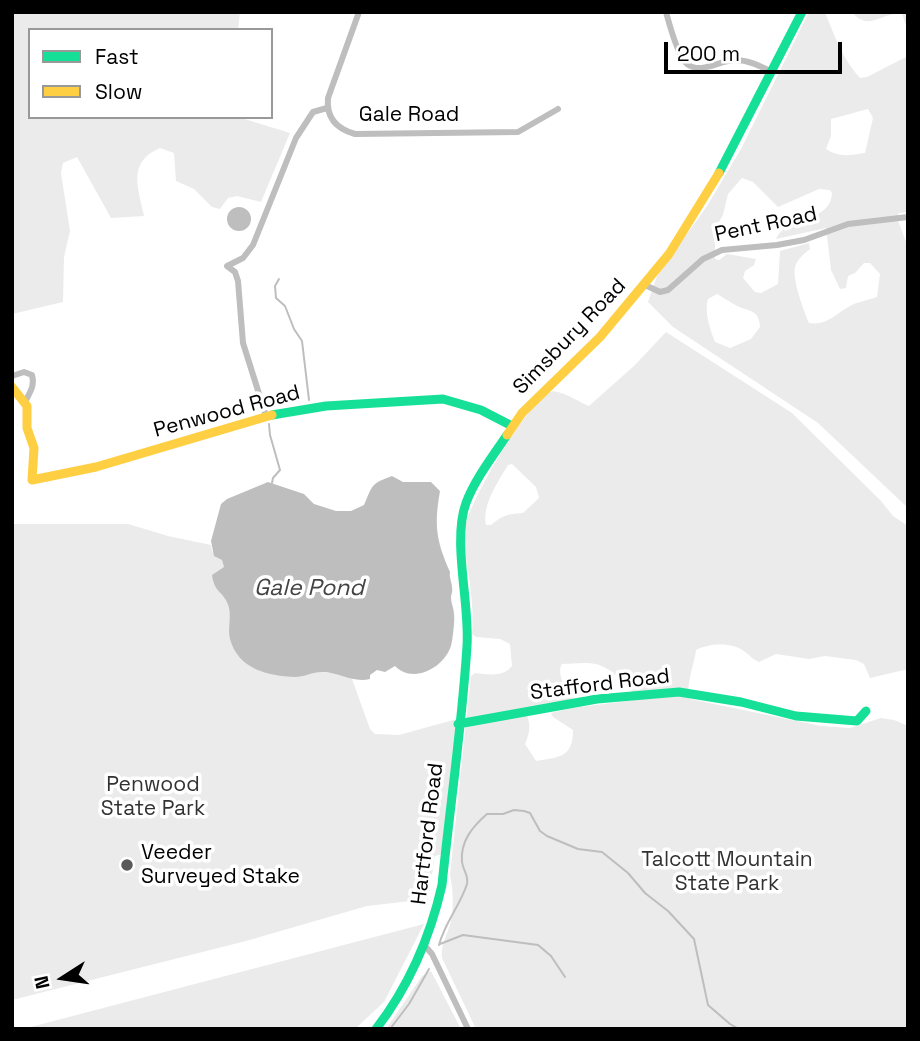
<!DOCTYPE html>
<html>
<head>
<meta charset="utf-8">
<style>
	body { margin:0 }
	#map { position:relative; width:920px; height:1041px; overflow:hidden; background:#fff; font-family:"Space Grotesk",sans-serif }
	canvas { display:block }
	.frame { position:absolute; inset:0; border:14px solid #000; pointer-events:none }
	.legend { position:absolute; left:28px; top:28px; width:245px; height:91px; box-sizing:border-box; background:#fff; border:2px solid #999; margin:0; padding:9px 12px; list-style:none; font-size:21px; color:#000 }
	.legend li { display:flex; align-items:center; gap:14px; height:35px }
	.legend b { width:35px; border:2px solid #999 }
	.north { position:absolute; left:28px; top:943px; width:70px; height:70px; -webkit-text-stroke:5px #fff; paint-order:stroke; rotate:258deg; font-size:19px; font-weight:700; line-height:28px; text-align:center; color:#000 }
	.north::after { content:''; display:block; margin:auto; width:24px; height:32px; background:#000; clip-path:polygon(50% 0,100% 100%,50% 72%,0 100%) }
	.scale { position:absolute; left:664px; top:42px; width:178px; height:32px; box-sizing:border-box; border:4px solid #000; border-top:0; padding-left:9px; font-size:21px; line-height:24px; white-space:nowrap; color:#000; -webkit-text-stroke:5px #fff; paint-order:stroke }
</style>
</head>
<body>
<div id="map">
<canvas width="920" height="1041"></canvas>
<div class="frame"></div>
<ul class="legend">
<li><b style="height:9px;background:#16e098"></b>Fast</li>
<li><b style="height:9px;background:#ffcf43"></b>Slow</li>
</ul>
<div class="north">N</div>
<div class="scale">200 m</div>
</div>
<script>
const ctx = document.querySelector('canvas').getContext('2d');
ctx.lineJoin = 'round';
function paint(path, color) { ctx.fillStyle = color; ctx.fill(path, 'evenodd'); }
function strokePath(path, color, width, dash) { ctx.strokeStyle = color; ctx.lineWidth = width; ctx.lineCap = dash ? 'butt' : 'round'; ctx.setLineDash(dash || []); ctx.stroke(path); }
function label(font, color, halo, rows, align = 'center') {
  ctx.font = font + ' "Space Grotesk",sans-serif'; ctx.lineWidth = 7; ctx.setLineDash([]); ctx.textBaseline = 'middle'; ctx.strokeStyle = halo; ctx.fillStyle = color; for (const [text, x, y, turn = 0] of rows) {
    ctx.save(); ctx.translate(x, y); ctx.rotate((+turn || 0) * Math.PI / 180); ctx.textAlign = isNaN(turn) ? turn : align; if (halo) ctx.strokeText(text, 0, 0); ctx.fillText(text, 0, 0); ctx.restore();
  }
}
const green = new Path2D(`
	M 12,12 L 240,12 L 238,30 L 30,30 L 30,117 L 238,117 L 290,133 L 261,202 L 237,196 L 228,198 L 220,209 L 212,207 L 194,189 L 176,181 L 174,153 L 160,148 C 127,162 138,187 144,216 L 111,218 L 77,157 L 63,163 L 61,173 L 70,231 L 64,257 L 63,302 L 12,314 Z
	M 809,12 L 825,12 C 835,37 842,58 860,78 L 867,77 L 908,56 L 908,212 L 899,213 L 897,218 L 908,247 L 908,508 L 818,423 L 673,327 L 648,302 L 657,276 L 707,206 L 741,149 ZM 868,109 L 873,118 L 865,153 C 850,155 840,158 826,149 L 831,136 L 831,119 ZM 742,178 L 753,182 L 778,207 L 819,189 L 830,190 L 832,193 C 830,224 786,216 776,239 L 826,228 L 831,270 L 840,289 L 846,288 L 848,276 L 855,273 L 864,263 L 870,263 L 880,274 L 877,297 C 869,300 857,302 850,306 C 835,314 827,326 809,323 C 804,311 792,280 795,267 C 798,258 804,254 810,249 L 809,243 L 780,251 L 778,284 L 761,293 L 755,292 L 743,278 L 745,271 L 754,265 L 756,259 L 727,254 L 719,260 L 715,259 L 715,229 L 723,215 L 728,194 ZM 717,294 C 724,298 730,302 737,306 C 751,312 759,310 760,327 L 751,339 L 730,348 L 715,342 C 710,329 704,312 708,299 Z
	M 852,12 L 908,12 L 908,31 L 902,14 C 882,11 869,33 852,12 Z
	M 666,332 L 792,413 L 881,501 L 893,516 L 908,526 L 908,669 L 870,678 L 864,664 L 856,660 L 825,656 L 809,659 L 776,654 L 759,662 C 752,659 751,656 745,652 C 733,642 710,643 696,650 C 694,666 685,686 690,699 L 821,726 L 850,728 L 881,718 L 894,720 L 908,726 L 908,1029 L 476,1029 L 442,958 C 440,945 448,934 451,921 C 454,905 453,890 450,875 L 471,676 L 475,673 C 488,674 502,678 512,666 L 510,644 L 500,639 L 476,637 L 472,634 C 474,612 471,591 468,570 C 466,557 463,544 464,532 C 466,506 527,403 550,392 C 558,388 580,403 589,406 L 635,365 ZM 512,464 L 536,487 L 539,498 L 523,513 C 508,514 503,515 491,525 L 486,525 C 482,504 498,482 508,465 ZM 562,664 C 573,664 585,662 596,664 C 609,667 634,687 635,700 L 572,708 L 551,713 L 553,717 L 573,730 C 573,758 559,757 536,761 L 525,744 C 530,732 531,725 526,713 L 574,698 C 566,692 556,673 562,664 Z
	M 12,524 L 128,524 L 168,536 L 211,545 L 212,551 L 222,560 L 224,567 L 213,582 C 217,590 222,594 227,600 C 235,614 223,633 238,655 L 297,677 L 319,672 L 333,673 L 352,679 L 370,729 L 375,734 L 399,735 L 457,719 L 446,853 L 435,856 L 428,899 L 367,906 L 246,941 L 12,1000 Z
	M 424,924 L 384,1002 L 355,1029 L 23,1029 Z
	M 431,971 L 461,1029 L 386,1029 L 422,976 Z`);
const water = new Path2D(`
	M227 219a12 12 0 1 1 24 0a12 12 0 1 1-24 0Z
	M 392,476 L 403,482 L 431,482 L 440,491 C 434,525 436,540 450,572 C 449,578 452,582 452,588 C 453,591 451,595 451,598 C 451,603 454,609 454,614 C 455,619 453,635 452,641 C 449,665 414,686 395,666 L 385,672 L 377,670 L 370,675 L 370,679 C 352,683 339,672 322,672 C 313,672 304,677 295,677 C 268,676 238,669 230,639 C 227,627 233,614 227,602 C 222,591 214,592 212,575 L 224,567 L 222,560 L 214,556 L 211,541 L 221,504 L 227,499 L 268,482 L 304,494 L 314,504 L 336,511 L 351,511 L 364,505 C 373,485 370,484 392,476 Z`);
const stream = new Path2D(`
	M 279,279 L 275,286 L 276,298 L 285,306 L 294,329 L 302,341 L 309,400
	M 269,424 L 270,435 L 280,470 L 273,478 L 272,483
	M 440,944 L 463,935 L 538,945 L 551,956 L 565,977
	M 439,945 C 445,922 460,906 467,884 C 469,875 463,871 462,862 C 460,842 472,827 487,814 L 503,814 L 514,810 L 524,811 L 530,813 L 540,831 L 547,836 L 578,849 L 602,852 L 628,873 L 645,893 L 668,911 L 694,939 L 708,1005 L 730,1024 L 739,1029
	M 390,1029 L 409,1004 L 429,969`);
const street = new Path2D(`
	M 359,12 L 328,98 C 326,118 337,129 355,134 L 518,132 L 558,109
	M 666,12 C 669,23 678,57 687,64 C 701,75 720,60 735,60 C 749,60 760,66 772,72
	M 645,285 L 660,292 L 668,290 L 703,259 L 722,250 L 777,245 L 804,240 L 848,224 L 908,217
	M 12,376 L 24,372 L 32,375 C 35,386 30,392 25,402
	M 266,416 L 243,343 L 238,281 L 235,272 L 227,266 L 243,258 L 253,245 L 296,138 L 313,112 L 327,108
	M 425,946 L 432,954 L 468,1029`);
const fast = new Path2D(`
	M 719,173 L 802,12
	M 272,415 L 326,406 L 443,399 L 481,410 L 512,426
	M 458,724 L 597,699 L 679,692 L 741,702 L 796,716 L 857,721 L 866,711
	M 376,1029 C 409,986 430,938 442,885 C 450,806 462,726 467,646 C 470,603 452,541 466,503 C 475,479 493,456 507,435`);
const slow = new Path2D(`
	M 12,387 L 27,406 L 27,428 L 34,448 L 32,480 L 96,467 L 272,415
	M 507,435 L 522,413 L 600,337 L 669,254 L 719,173`);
const markers = [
	[127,865,7,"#595959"]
];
const streetNames = [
	["Gale Road",409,115],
	["Pent Road",766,225,-12],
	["Simsbury Road",570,337,-46],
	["Penwood Road",227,412,-15],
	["Stafford Road",600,685,-7],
	["Hartford Road",428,834,-83]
];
const parkNames = [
	["Penwood",153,785],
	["State Park",153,809],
	["Talcott Mountain",727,860],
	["State Park",727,884]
];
const poiNames = [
	["Veeder",141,853],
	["Surveyed Stake",141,877]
];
const waterNames = [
	["Gale Pond",309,589]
];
paint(green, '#ebebeb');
paint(water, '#bebebe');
strokePath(stream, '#bebebe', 2);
strokePath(street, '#bebebe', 6);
strokePath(fast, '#16e098', 9);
strokePath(slow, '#ffcf43', 9);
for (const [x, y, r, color] of markers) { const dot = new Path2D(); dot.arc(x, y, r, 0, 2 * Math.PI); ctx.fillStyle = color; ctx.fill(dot); strokePath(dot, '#fff', 2.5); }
label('21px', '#000', '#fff', streetNames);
label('21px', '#323232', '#fff', parkNames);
label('21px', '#000', '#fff', poiNames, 'left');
label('italic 23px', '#434343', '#fff', waterNames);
</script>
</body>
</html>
